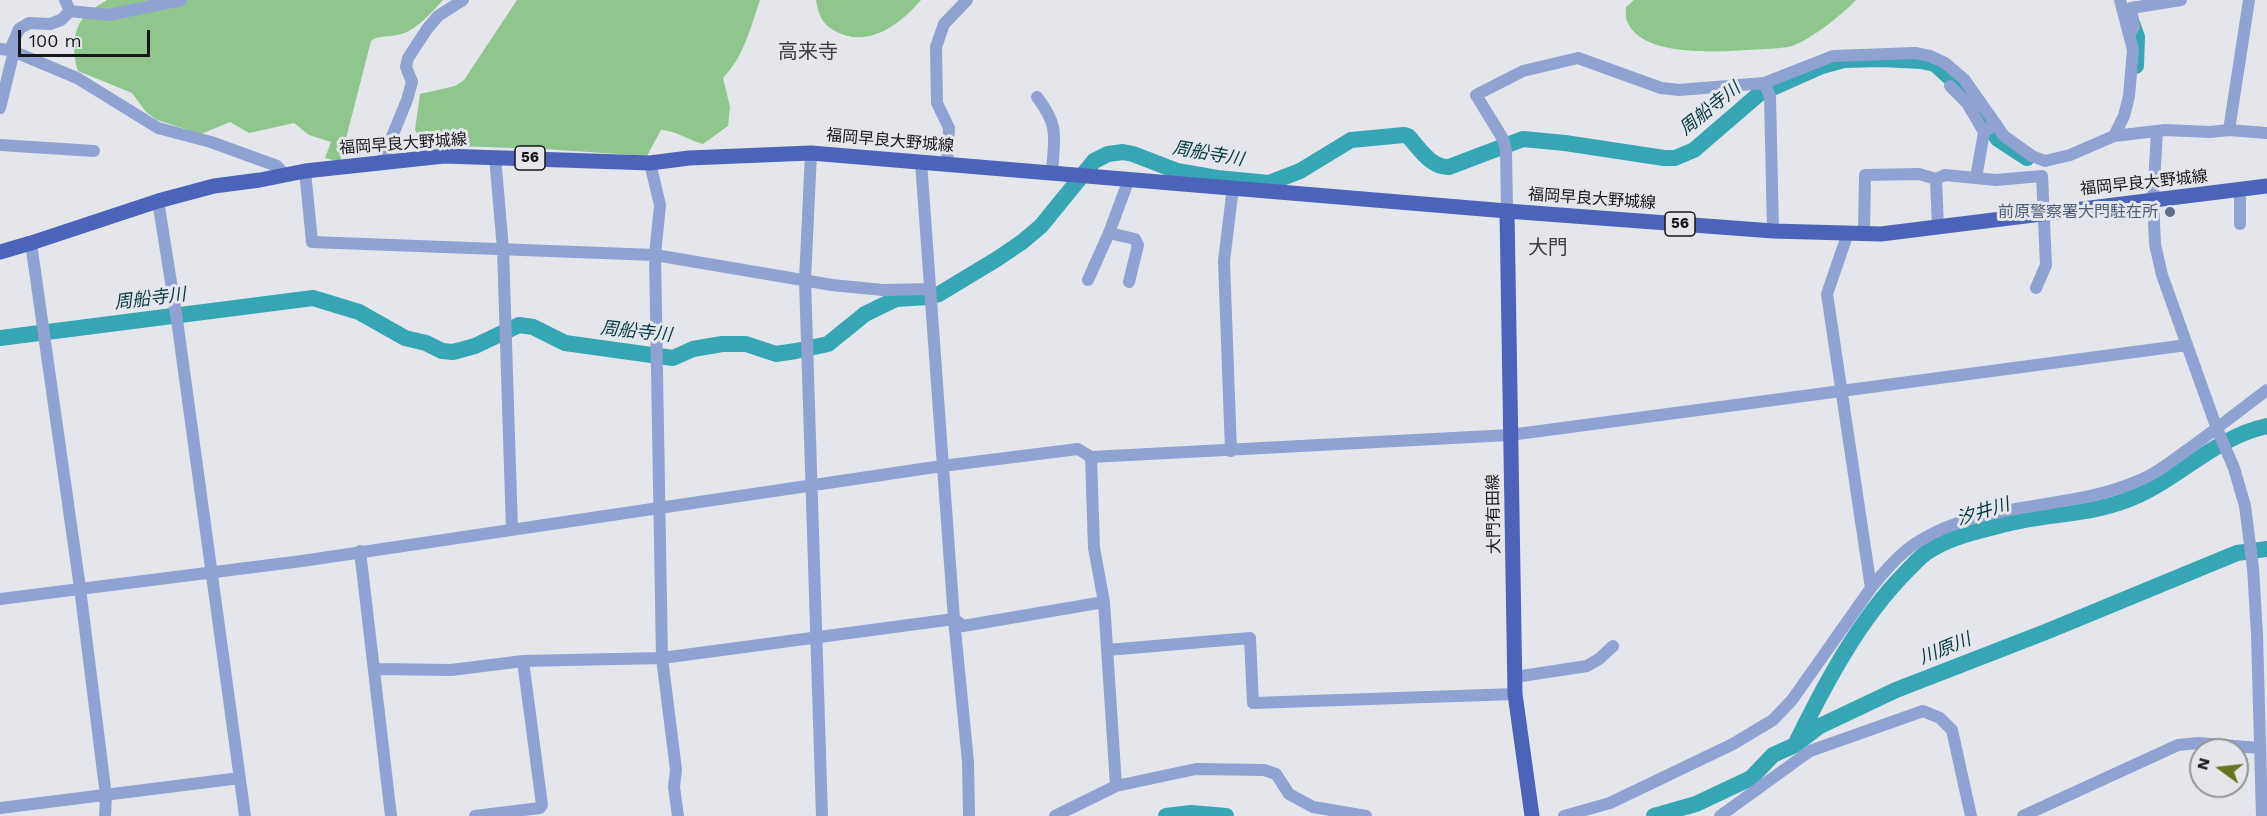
<!DOCTYPE html>
<html>
<head>
<meta charset="utf-8">
<style>
	body { margin:0 }
	#map { position:relative; width:2267px; height:816px; overflow:hidden; background:#e5e6eb; font-family:"Work Sans",sans-serif }
	canvas { display:block }
	.north { position:absolute; left:2189px; top:738px; width:60px; height:60px; box-sizing:border-box; background:#e5e6eb; border:2px solid #939397; border-radius:50%; rotate:285deg; font-size:16px; font-weight:700; line-height:24px; text-align:center; color:#171719 }
	.north::after { content:''; display:block; margin:auto; width:21px; height:27px; background:#687420; clip-path:polygon(50% 0,100% 100%,50% 72%,0 100%) }
	.scale { position:absolute; left:18px; top:30px; width:132px; height:27px; box-sizing:border-box; border:3px solid #171719; border-top:0; padding-left:8px; font-size:18px; line-height:21px; white-space:nowrap; color:#171719; -webkit-text-stroke:4px #e5e6eb; paint-order:stroke }
</style>
</head>
<body>
<div id="map">
<canvas width="2267" height="816"></canvas>
<div class="north">N</div>
<div class="scale">100 m</div>
</div>
<script>
const ctx = document.querySelector('canvas').getContext('2d');
ctx.lineJoin = 'round';
function paint(path, color) { ctx.fillStyle = color; ctx.fill(path, 'evenodd'); }
function strokePath(path, color, width, dash) { ctx.strokeStyle = color; ctx.lineWidth = width; ctx.lineCap = dash ? 'butt' : 'round'; ctx.setLineDash(dash || []); ctx.stroke(path); }
function label(font, color, halo, rows, align = 'center') {
  ctx.font = font + ' "Work Sans","Noto Sans JP",sans-serif'; ctx.lineWidth = 6; ctx.setLineDash([]); ctx.textBaseline = 'middle'; ctx.strokeStyle = halo; ctx.fillStyle = color; for (const [text, x, y, turn = 0] of rows) {
    ctx.save(); ctx.translate(x, y); ctx.rotate((+turn || 0) * Math.PI / 180); ctx.textAlign = isNaN(turn) ? turn : align; if (halo) ctx.strokeText(text, 0, 0); ctx.fillText(text, 0, 0); ctx.restore();
  }
}
const forest = new Path2D(`
	M 107,0 L 443,0 C 431,13 416,31 398,35 C 388,37 379,35 371,41 L 340,162 L 325,158 L 331,142 L 309,135 L 294,123 L 249,133 L 230,122 L 201,134 L 157,120 L 146,112 L 132,93 L 78,71 C 72,53 72,28 87,13 C 93,8 101,4 107,0 Z
	M 517,0 L 760,0 C 751,27 743,58 723,78 L 730,107 L 728,126 L 703,144 C 687,140 678,131 661,130 L 647,156 L 545,149 L 424,145 L 415,130 L 420,94 L 455,86 L 464,80 Z
	M 816,0 L 921,0 C 900,25 867,49 835,31 C 822,24 818,14 816,0 Z
	M 1634,0 L 1856,0 C 1843,14 1807,43 1788,47 C 1775,49 1760,49 1746,50 C 1716,52 1640,57 1627,21 C 1625,17 1626,11 1626,7 Z`);
const river = new Path2D(`
	M 2129,15 L 2137,37 L 2136,66
	M 0,338 L 313,298 L 359,312 L 405,338 L 426,343 L 442,351 L 453,352 L 475,346 L 519,325 L 533,327 L 565,343 L 673,358 L 693,349 L 722,344 L 746,344 L 776,354 L 796,351 L 828,344 L 865,314 L 896,299 L 928,297 L 939,294 L 997,259 L 1022,242 L 1041,226 L 1094,161 L 1108,154 L 1123,152 L 1133,154 L 1177,171 L 1217,178 L 1269,183 L 1300,171 L 1351,140 L 1404,135 L 1408,136 C 1419,148 1431,168 1449,167 L 1523,139 L 1565,143 L 1664,158 L 1675,158 L 1694,150 L 1759,94 L 1822,66 L 1844,60 L 1882,59 L 1921,61 L 1935,64 L 1969,95 L 1998,139 L 2027,158
	M 1797,741 C 1826,682 1859,620 1905,573 C 1913,565 1922,554 1932,549 C 1954,536 1982,530 2006,524 C 2045,514 2088,515 2127,500 C 2176,482 2214,437 2267,426
	M 1166,816 L 1191,813 L 1226,816
	M 1654,816 L 1696,804 L 1751,778 L 1773,755 L 1795,745 L 1820,726 L 1896,690 L 2048,631 L 2237,553 L 2267,549`);
const minor = new Path2D(`
	M 65,0 L 70,11
	M 2130,33 L 2134,27 L 2131,8 L 2181,0
	M 0,49 L 10,50 L 19,29 L 29,23 L 50,24 L 61,20 L 70,11 L 108,15 L 181,0
	M 10,50 L 77,78 L 158,128 L 211,142 L 277,166 L 284,174
	M 1764,83 L 1770,96 L 1773,231
	M 1950,86 L 1967,103 L 1984,132
	M 1037,97 C 1060,127 1054,137 1052,173
	M 0,108 L 14,51
	M 2229,130 L 2249,0
	M 2157,131 L 2153,200 L 2155,244 L 2162,275 L 2217,429 L 2234,468 L 2245,506 L 2253,568 L 2257,634 L 2262,816
	M 2114,136 L 2124,116 L 2129,96 L 2133,50 L 2120,0
	M 0,145 L 94,151
	M 811,153 L 805,280 L 822,816
	M 495,157 L 503,249 L 512,530
	M 382,161 L 407,100 L 412,82 L 406,67 L 408,58 L 427,29 L 438,16 L 463,0
	M 921,162 L 954,619 L 968,762 L 969,816
	M 650,163 L 660,205 L 655,255 L 662,658 L 676,770 L 674,787 L 678,816
	M 947,164 L 949,128 L 937,103 L 936,47 L 944,24 L 967,0
	M 305,171 L 312,242 L 655,255 L 832,285 L 883,290 L 930,289
	M 1976,178 L 1984,132 L 1996,124
	M 1936,179 L 1945,175 L 1996,180 L 2042,176 L 2046,265 L 2036,288
	M 158,201 L 177,320 L 245,816
	M 1507,211 L 1506,150 L 1503,139 L 1476,95 L 1523,71 L 1578,58 L 1661,88 L 1679,90 L 1764,83 L 1833,56 L 1915,53 L 1930,56 L 1945,63 L 1964,79 L 2004,136 L 2032,156 L 2045,161 L 2070,155 L 2114,136 L 2165,130 L 2210,132 L 2229,130 L 2267,133
	M 2240,224 L 2240,189
	M 1109,233 L 1135,239 L 1138,245 L 1129,282
	M 1848,233 L 1827,294 L 1871,588
	M 1864,233 L 1865,175 L 1919,174 L 1936,179 L 1938,227
	M 31,243 L 80,588 L 106,796 L 105,816
	M 1088,280 L 1109,233 L 1129,179
	M 1231,451 L 1224,261 L 1233,187
	M 1091,457 L 1094,548 L 1104,602
	M 360,551 L 391,816
	M 0,599 L 302,561 L 942,466 L 1078,449 L 1091,457 L 1510,435 L 2187,345
	M 1107,650 L 1250,638 L 1253,703 L 1515,694
	M 374,669 L 451,670 L 523,661 L 662,658 L 954,619 L 963,626 L 1104,602 L 1116,786
	M 1515,677 L 1587,666 L 1599,659 L 1613,646
	M 0,808 L 240,778
	M 475,816 L 540,808 L 542,805 L 523,661
	M 1055,816 L 1116,786 L 1196,769 L 1264,770 L 1276,774 L 1289,794 L 1313,807 L 1366,816
	M 1564,816 L 1610,803 L 1733,744 L 1773,720 L 1792,700 L 1871,588 C 1884,572 1899,554 1916,543 C 1984,499 2069,512 2140,480 C 2156,474 2169,463 2183,453 C 2211,433 2239,411 2267,390
	M 1720,816 L 1810,751 L 1923,711 L 1940,718 L 1952,730 L 1971,816
	M 2023,816 L 2178,745 L 2198,743 L 2259,748`);
const major = new Path2D(`
	M 1507,211 L 1515,694 L 1532,816
	M 0,252 L 31,243 L 158,201 L 214,186 L 260,180 L 305,171 L 444,156 L 650,163 L 689,158 L 811,153 L 1507,211 L 1773,231 L 1881,234 L 2267,186`);
const markers = [
	[2170,212,6,"#5c6f8a"]
];
const shields = [
	[530,158,30],
	[1680,224,30]
];
const shieldNames = [
	["56",530,158],
	["56",1680,224]
];
const streetNames = [
	["福岡早良大野城線",890,141,5],
	["福岡早良大野城線",403,144,-4],
	["福岡早良大野城線",2144,183,-6],
	["福岡早良大野城線",1592,199,4],
	["大門有田線",1494,514,-91]
];
const serviceNames = [
	["前原警察署大門駐在所",2158,212]
];
const waterNames = [
	["周船寺川",1710,109,-39],
	["周船寺川",1208,154,10],
	["周船寺川",150,299,-7],
	["周船寺川",636,332,6],
	["汐井川",1983,512,-17],
	["川原川",1945,649,-22]
];
const quarterNames = [
	["高来寺",808,52],
	["大門",1548,248]
];
paint(forest, '#8ec68d');
strokePath(river, '#36a6b4', 16);
strokePath(minor, '#90a2d1', 12);
strokePath(major, '#4b64b9', 15);
for (const [x, y, r, color] of markers) { const dot = new Path2D(); dot.arc(x, y, r, 0, 2 * Math.PI); ctx.fillStyle = color; ctx.fill(dot); strokePath(dot, '#e5e6eb', 2); }
for (const [x, y, w] of shields) { const box = new Path2D(); box.roundRect(x - w / 2, y - 12, w, 24, 4.5); ctx.fillStyle = '#e5e6eb'; ctx.fill(box); strokePath(box, '#171719', 1.5); }
label('bold 15px', '#171719', null, shieldNames);
label('16px', '#171719', '#e5e6eb', streetNames);
label('16px', '#4e5e75', '#e5e6eb', serviceNames, 'right');
label('italic 18px', '#063a41', '#e5e6eb', waterNames);
label('20px', '#3e3f43', '#e5e6eb', quarterNames);
</script>
</body>
</html>
